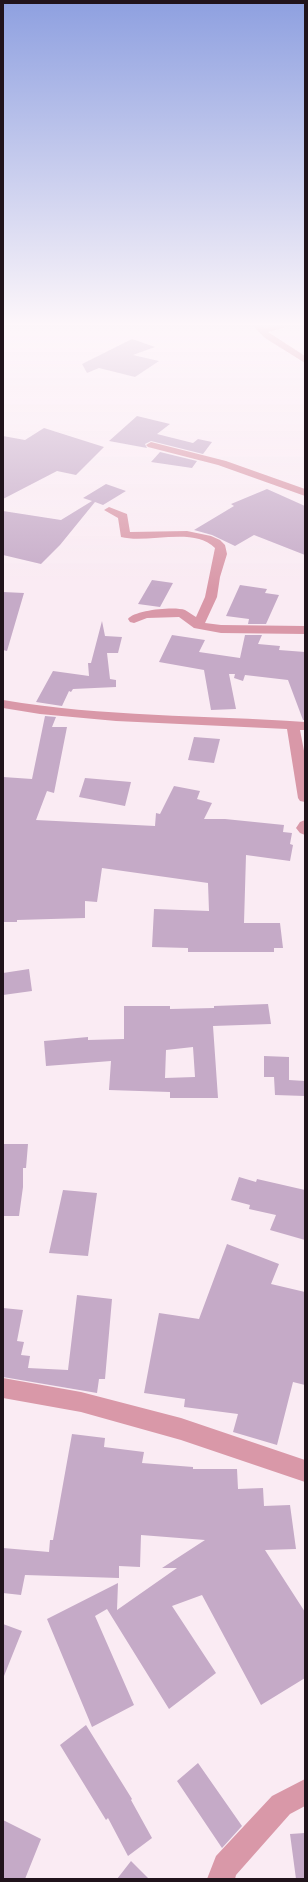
<!DOCTYPE html>
<html>
<head>
<meta charset="utf-8">
<style>
	body { margin:0 }
	#map { position:relative; width:308px; height:1882px; overflow:hidden; background:#faebf3; font-family:"Roboto Condensed",sans-serif }
	canvas { display:block }
	.frame { position:absolute; inset:0; border:4px solid #20131b; pointer-events:none }
</style>
</head>
<body>
<div id="map">
<canvas width="308" height="1882"></canvas>
<div class="frame"></div>
</div>
<script>
const ctx = document.querySelector('canvas').getContext('2d');
ctx.lineJoin = 'round';
function paint(path, color) { ctx.fillStyle = color; ctx.fill(path, 'evenodd'); }
const building = new Path2D(`
	M 132,339 L 155,347 L 133,355 L 159,361 L 135,377 L 99,368 L 87,373 L 82,364 Z
	M 137,416 L 170,424 L 157,434 L 193,443 L 198,439 L 212,442 L 203,454 L 151,441 L 145,444 L 147,448 L 109,441 Z
	M 44,428 L 104,447 L 76,475 L 57,471 L 3,499 L 3,436 L 25,440 Z
	M 160,452 L 197,461 L 192,468 L 151,462 Z
	M 106,484 L 126,491 L 103,505 L 95,502 L 60,545 L 41,564 L 3,555 L 3,511 L 61,520 L 92,501 L 83,498 Z
	M 267,489 L 305,506 L 305,555 L 254,535 L 235,546 L 212,535 L 194,530 L 234,506 L 231,504 Z
	M 152,580 L 173,583 L 160,607 L 138,604 Z
	M 240,585 L 267,589 L 265,593 L 279,595 L 266,624 L 248,624 L 249,619 L 226,616 Z
	M 3,592 L 24,593 L 7,651 L 3,650 Z
	M 102,621 L 105,636 L 122,637 L 118,653 L 107,653 L 110,679 L 116,680 L 116,687 L 73,689 L 71,692 L 69,691 L 62,706 L 36,702 L 53,671 L 89,676 L 88,663 L 91,663 Z
	M 172,635 L 205,640 L 199,652 L 240,658 L 245,635 L 262,635 L 258,644 L 280,646 L 279,650 L 305,652 L 305,720 L 303,720 L 288,680 L 245,675 L 243,681 L 234,678 L 235,674 L 229,674 L 236,709 L 211,710 L 204,670 L 159,662 Z
	M 45,716 L 56,717 L 52,727 L 67,727 L 54,793 L 47,791 L 36,820 L 155,826 L 156,813 L 160,814 L 174,786 L 200,791 L 197,799 L 212,803 L 204,819 L 225,819 L 284,825 L 283,832 L 292,833 L 290,844 L 293,845 L 290,861 L 246,855 L 244,923 L 280,923 L 283,948 L 274,948 L 274,952 L 188,952 L 188,948 L 152,947 L 154,909 L 209,911 L 208,883 L 102,868 L 97,902 L 85,901 L 85,918 L 17,920 L 17,922 L 3,922 L 3,777 L 32,779 Z
	M 194,737 L 220,739 L 214,763 L 188,760 Z
	M 85,778 L 131,782 L 125,806 L 79,797 Z
	M 29,969 L 32,991 L 3,995 L 3,973 Z
	M 268,1004 L 271,1024 L 213,1026 L 218,1098 L 170,1098 L 170,1092 L 109,1090 L 111,1061 L 46,1066 L 44,1041 L 88,1037 L 88,1040 L 124,1039 L 124,1006 L 170,1006 L 170,1009 L 214,1008 L 214,1006 ZM 193,1047 L 195,1077 L 165,1078 L 166,1050 Z
	M 264,1056 L 289,1057 L 289,1080 L 305,1081 L 305,1096 L 275,1095 L 274,1077 L 264,1077 Z
	M 3,1144 L 28,1144 L 26,1168 L 23,1168 L 23,1187 L 19,1216 L 3,1216 Z
	M 239,1177 L 256,1182 L 257,1179 L 305,1190 L 305,1240 L 270,1230 L 276,1215 L 249,1209 L 250,1205 L 231,1200 Z
	M 63,1190 L 97,1193 L 88,1256 L 49,1253 Z
	M 227,1244 L 279,1264 L 271,1284 L 305,1292 L 305,1385 L 293,1382 L 277,1445 L 233,1432 L 238,1414 L 184,1407 L 185,1399 L 144,1393 L 159,1313 L 199,1319 Z
	M 77,1295 L 112,1299 L 105,1379 L 99,1379 L 97,1393 L 3,1377 L 3,1308 L 23,1310 L 17,1341 L 24,1342 L 21,1355 L 30,1356 L 28,1368 L 68,1370 Z
	M 72,1434 L 105,1438 L 104,1447 L 144,1452 L 142,1463 L 193,1467 L 193,1469 L 237,1469 L 238,1489 L 263,1488 L 264,1506 L 290,1505 L 296,1549 L 265,1550 L 305,1612 L 305,1678 L 261,1705 L 202,1595 L 172,1606 L 216,1673 L 169,1709 L 107,1609 L 95,1616 L 134,1705 L 92,1727 L 47,1619 L 118,1583 L 117,1610 L 177,1568 L 162,1568 L 205,1540 L 141,1535 L 140,1567 L 119,1566 L 119,1578 L 25,1575 L 21,1595 L 3,1593 L 3,1548 L 49,1552 L 50,1540 L 53,1540 Z
	M 3,1624 L 22,1631 L 4,1676 L 3,1676 Z
	M 86,1725 L 132,1799 L 131,1800 L 152,1838 L 128,1856 L 108,1818 L 106,1820 L 60,1745 Z
	M 198,1763 L 242,1826 L 222,1848 L 177,1781 Z
	M 3,1820 L 41,1839 L 25,1879 L 3,1879 Z
	M 305,1833 L 305,1878 L 296,1879 L 290,1834 Z
	M 131,1861 L 149,1879 L 117,1879 Z`);
const minor = new Path2D(`
	M 253,326 L 261,326 L 264,328 L 273,326 L 285,326 L 284,328 L 268,332 L 305,356 L 305,363 L 265,338 Z
	M 151,442 L 226,461 L 305,489 L 305,496 L 218,465 L 148,447 L 146,445 Z
	M 109,507 L 127,514 L 130,532 L 187,531 L 211,536 L 220,540 L 225,545 L 227,554 L 220,577 L 217,597 L 205,623 L 221,625 L 305,626 L 305,634 L 221,633 L 194,628 L 179,617 L 147,618 L 134,623 L 130,622 L 128,619 C 134,610 175,606 185,610 C 189,612 192,615 196,617 L 205,597 L 215,548 C 194,526 148,544 121,537 L 118,518 L 104,510 Z
	M 3,700 C 103,717 204,715 305,722 L 305,730 L 300,730 L 305,756 L 305,802 L 300,801 L 298,798 L 287,729 L 116,721 L 40,714 L 3,708 Z
	M 305,820 L 305,835 L 300,833 L 296,828 L 300,822 Z
	M 3,1378 L 81,1392 L 181,1418 L 305,1460 L 305,1482 L 181,1440 L 81,1412 L 3,1398 Z
	M 305,1779 L 305,1806 L 290,1814 L 236,1875 L 235,1879 L 207,1879 L 216,1856 L 272,1796 Z`);
paint(building, '#c5aac7');
paint(minor, '#d998a8');
const sky = ctx.createLinearGradient(0, 0, 0, 589);
sky.addColorStop(0, '#8ea0e0');
sky.addColorStop(0.55, '#fdf6fa');
sky.addColorStop(1, '#fdf6fa00');
ctx.fillStyle = sky;
ctx.fillRect(0, 0, 308, 589);
</script>
</body>
</html>
